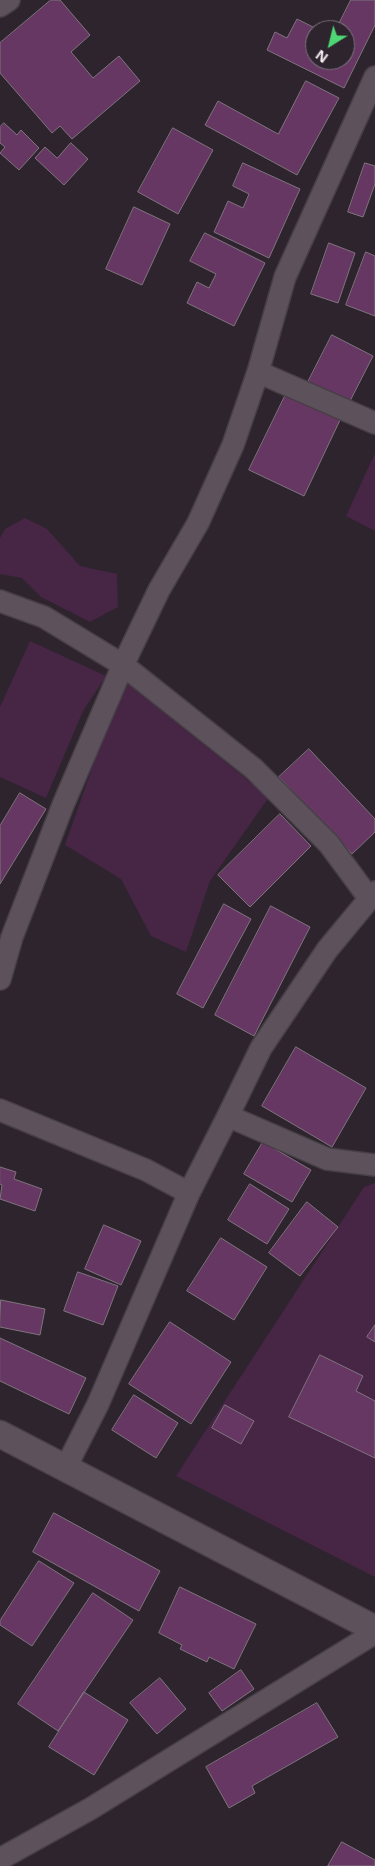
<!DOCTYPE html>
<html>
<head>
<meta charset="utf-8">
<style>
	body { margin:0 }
	#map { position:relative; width:375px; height:1866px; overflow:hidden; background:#2d242d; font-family:"Noto Sans",sans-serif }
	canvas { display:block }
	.north { position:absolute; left:305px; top:20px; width:50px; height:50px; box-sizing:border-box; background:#2d242d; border:1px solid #7d767d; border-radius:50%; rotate:216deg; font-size:14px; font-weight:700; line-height:20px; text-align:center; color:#f6f0f5 }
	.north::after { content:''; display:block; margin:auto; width:18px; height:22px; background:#4ed675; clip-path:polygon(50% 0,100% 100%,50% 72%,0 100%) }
</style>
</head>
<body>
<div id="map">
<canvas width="375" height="1866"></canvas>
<div class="north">N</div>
</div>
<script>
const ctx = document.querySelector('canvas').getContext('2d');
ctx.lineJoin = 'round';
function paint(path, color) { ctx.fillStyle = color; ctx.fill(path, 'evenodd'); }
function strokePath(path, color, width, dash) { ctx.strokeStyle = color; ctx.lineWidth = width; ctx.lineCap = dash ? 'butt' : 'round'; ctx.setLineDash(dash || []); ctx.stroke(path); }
const green = new Path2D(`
	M 375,453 L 375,531 L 346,516 Z
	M 25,518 L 47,529 L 80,566 L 117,574 L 118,607 L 90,622 L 41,597 L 22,578 L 0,574 L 0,538 L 5,529 Z
	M 30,641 L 106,676 L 83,711 L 46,798 L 0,777 L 0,707 Z
	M 123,680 L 269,797 L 210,881 L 186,952 L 151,936 L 121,879 L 65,845 Z
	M 375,1183 L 375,1577 L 176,1476 L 364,1187 Z`);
const building = new Path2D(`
	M 51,0 L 60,0 L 90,35 L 71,52 L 93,78 L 119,56 L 140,81 L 72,139 L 60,126 L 52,133 L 0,73 L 0,43 Z
	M 351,0 L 375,0 L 375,25 L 344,88 L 267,50 L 275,32 L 287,38 L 297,19 L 319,30 L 315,30 L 314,47 L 315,60 L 345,60 L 345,30 L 336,30 Z
	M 306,81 L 339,98 L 297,175 L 205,125 L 218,101 L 278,134 Z
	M 4,123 L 17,135 L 21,130 L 39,148 L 19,170 L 0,153 L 5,147 L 0,143 L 0,127 Z
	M 173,128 L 213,150 L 178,214 L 138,192 Z
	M 71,143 L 88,159 L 64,185 L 35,158 L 45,147 L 57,158 Z
	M 243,163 L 300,189 L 269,258 L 214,232 L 228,201 L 243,208 L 249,194 L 233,186 Z
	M 365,163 L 375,166 L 375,184 L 363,217 L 348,212 Z
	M 134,207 L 170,224 L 142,285 L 106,269 Z
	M 205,233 L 265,263 L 234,326 L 187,303 L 197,282 L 209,288 L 216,274 L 190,261 Z
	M 329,243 L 355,253 L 338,303 L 311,294 Z
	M 366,252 L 375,256 L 375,316 L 346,305 Z
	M 332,335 L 373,356 L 349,403 L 308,382 Z
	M 287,392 L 341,418 L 304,496 L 249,470 Z
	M 309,749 L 375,819 L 375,832 L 352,854 L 279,777 Z
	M 20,793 L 46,809 L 0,884 L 0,826 Z
	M 280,814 L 311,846 L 250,907 L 218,875 Z
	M 224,904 L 251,919 L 203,1008 L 177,994 Z
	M 271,906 L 310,927 L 254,1036 L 215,1015 Z
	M 296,1047 L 366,1088 L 332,1147 L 262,1106 Z
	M 263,1142 L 311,1170 L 292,1202 L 244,1174 Z
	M 0,1167 L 16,1172 L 14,1179 L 42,1189 L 35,1211 L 0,1199 L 2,1185 L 0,1184 Z
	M 250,1184 L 289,1209 L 267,1244 L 228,1220 Z
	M 307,1202 L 338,1227 L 300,1276 L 269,1253 Z
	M 104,1225 L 141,1241 L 121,1285 L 85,1269 Z
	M 221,1238 L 267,1267 L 234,1320 L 187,1291 Z
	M 78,1272 L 118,1286 L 103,1325 L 64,1311 Z
	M 1,1300 L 45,1309 L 40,1335 L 0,1327 Z
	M 170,1322 L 231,1362 L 191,1424 L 129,1384 Z
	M 375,1325 L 375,1342 L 367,1337 Z
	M 0,1338 L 86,1378 L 69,1414 L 0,1381 Z
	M 320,1355 L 363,1376 L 356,1391 L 375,1401 L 375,1458 L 289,1417 Z
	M 134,1395 L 178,1423 L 156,1458 L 112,1430 Z
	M 225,1405 L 254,1421 L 241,1444 L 212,1428 Z
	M 54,1513 L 160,1571 L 139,1611 L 33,1552 Z
	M 39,1561 L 74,1583 L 32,1646 L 0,1625 L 0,1621 Z
	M 180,1587 L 256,1624 L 234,1669 L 209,1657 L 207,1662 L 180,1649 L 182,1645 L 159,1633 Z
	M 93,1593 L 133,1620 L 58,1731 L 18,1704 Z
	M 241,1670 L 254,1689 L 222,1711 L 209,1693 Z
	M 160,1678 L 186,1709 L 157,1734 L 130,1703 Z
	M 84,1692 L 128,1720 L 94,1775 L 49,1747 Z
	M 317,1703 L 338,1737 L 252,1786 L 255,1793 L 229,1808 L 206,1767 Z
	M 342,1842 L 375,1860 L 375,1866 L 328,1866 Z`);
const minor = new Path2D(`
	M 0,6 L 9,0
	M 258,372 L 375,423
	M 0,601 L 44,617 L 123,665 L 254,769 L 329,844 L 369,898
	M 0,979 L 12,937 L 63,805 L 123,665 L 159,590 L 198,523 L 233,445 L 258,372 L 285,277 L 375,77
	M 0,1110 L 146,1170 L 189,1193
	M 228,1116 L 327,1159 L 375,1165
	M 65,1469 L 98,1404 L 189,1193 L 228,1116 L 261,1048 L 327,950 L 375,892
	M 0,1859 L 90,1809 L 375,1633`);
const tertiary = new Path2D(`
	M 0,1434 L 375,1629`);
paint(green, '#472545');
paint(building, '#673763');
strokePath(building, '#7f747e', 1);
strokePath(minor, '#473f46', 24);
strokePath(tertiary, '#473f46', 29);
strokePath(minor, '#5d525c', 21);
strokePath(tertiary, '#5d525c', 26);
</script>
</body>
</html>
